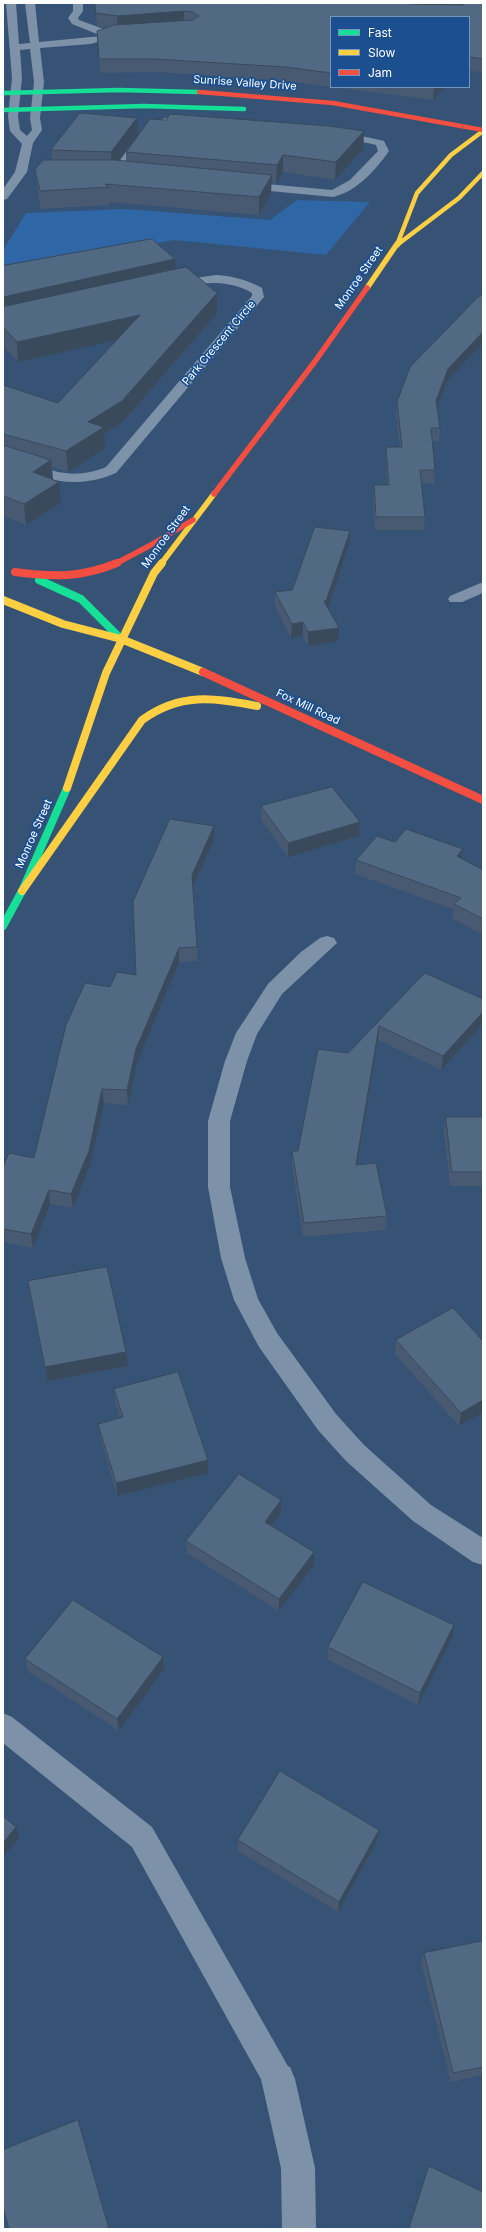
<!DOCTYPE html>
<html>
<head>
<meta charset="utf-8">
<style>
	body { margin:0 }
	#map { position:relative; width:486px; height:2232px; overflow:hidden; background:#365274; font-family:Inter,sans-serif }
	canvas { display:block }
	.frame { position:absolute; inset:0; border:4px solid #fff; pointer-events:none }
	.legend { position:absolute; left:330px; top:16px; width:140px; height:72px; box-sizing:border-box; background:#1b4f8f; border:1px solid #7695bc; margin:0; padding:5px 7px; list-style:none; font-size:12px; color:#fff }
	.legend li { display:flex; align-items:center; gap:8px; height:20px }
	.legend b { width:20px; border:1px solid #7695bc }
</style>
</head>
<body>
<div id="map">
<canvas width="486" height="2232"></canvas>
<div class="frame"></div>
<ul class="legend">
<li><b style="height:5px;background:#16e098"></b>Fast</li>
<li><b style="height:5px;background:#ffcf43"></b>Slow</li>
<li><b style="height:5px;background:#f24e42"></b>Jam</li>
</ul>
</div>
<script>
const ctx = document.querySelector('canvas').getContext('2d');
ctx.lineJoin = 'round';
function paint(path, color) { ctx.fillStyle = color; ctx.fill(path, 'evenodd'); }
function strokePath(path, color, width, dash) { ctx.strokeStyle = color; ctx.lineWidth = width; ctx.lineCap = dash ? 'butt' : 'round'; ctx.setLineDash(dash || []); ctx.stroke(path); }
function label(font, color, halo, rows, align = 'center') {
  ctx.font = font + ' Inter,sans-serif'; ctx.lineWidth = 3.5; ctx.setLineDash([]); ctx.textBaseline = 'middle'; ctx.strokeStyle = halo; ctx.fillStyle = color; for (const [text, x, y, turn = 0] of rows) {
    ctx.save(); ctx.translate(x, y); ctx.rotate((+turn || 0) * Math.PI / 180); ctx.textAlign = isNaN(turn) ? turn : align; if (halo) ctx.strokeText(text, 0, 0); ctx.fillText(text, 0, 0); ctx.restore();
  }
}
const green = new Path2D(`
	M 297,200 L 370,202 L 326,255 L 174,240 L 3,270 L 3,250 L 26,213 L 125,209 L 270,220 Z`);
const lane = new Path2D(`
	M 3,1713 L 12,1717 L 152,1827 L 289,2068 L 293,2079 L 289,2090 L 278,2094 L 267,2090 L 132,1847 L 3,1743 Z`);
const street = new Path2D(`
	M 6,3 L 16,3 L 19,44 L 30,43 L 25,3 L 35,3 L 39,42 L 102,36 L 72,24 L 68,18 L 73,11 L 73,3 L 83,3 L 83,11 L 78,18 L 79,20 L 109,31 L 128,33 L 133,36 L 128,39 L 113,37 L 91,44 L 40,48 L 44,82 L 40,118 L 42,130 L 33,143 L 27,172 L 7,199 L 3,200 L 3,189 L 15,172 L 22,144 L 10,131 L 8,117 L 12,78 ZM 30,49 L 34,82 L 30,118 L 32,130 L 27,136 L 20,130 L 18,117 L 22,78 L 20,50 Z
	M 171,117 C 242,122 315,124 384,141 L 389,151 C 376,170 356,192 333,197 L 112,176 L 110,174 L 145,126 L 149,122 ZM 171,123 L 300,133 L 368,143 L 376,145 L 378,151 L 350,180 L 332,190 L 124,171 L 153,130 L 157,126 Z
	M 216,275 C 233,276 248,280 262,288 L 264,297 L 116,473 C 74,491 44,479 3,464 L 3,455 C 41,464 65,484 106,467 L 252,296 L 252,293 C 226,278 199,283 171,289 L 165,285 L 167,282 Z
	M 483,582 L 483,593 L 462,602 L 450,602 L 448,599 L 450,596 Z
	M 327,936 L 334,938 L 337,943 L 282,994 L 257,1034 L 247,1061 L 230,1121 L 230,1187 L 245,1258 L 258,1299 L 277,1333 L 336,1414 L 364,1445 L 431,1505 L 483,1538 L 483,1565 L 473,1562 L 413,1521 L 346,1461 L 318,1430 L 259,1347 L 234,1300 L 221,1258 L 208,1187 L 208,1121 L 225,1061 L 236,1033 L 268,984 L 301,952 L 320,938 Z
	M 278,2062 L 290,2067 L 295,2079 L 315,2168 L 316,2229 L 282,2229 L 281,2168 L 261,2079 L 266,2067 Z`);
const fastFar1 = new Path2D(`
	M 3,93 L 119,90 L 199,92
	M 3,110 L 144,106 L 244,109`);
const fast = new Path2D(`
	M 39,580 L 81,599 L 120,638
	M 3,926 L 22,891 L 67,788`);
const slowFar2 = new Path2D(`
	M 397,245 L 459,198 L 483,173
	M 397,245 L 417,193 L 451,155 L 483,131`);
const slowFar1 = new Path2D(`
	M 397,245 L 398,244
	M 367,288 L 397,244
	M 161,564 L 214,494`);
const slow = new Path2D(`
	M 3,600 L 63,624 L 121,639 L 203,672
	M 67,788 L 106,673 L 154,573 L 162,563
	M 22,891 L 142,720 C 181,692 213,698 257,706`);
const jamFar2 = new Path2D(`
	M 199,92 L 333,103 L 483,130`);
const jamFar1 = new Path2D(`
	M 214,494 L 316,360 L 367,288
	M 115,564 L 149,546 L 193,520`);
const jam = new Path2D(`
	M 15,572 C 54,577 80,578 117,563
	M 203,672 L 483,800`);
const wall = new Path2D(`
	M 95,3 L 270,4 L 272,3 L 483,3 L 483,73 L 469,70 L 469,17 L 331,17 L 331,87 L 285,81 L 156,72 L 100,73 L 97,31 L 107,28 L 97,26 Z
	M 332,87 L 445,87 L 433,100 Z
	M 364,131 L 363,149 L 335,180 L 283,172 L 276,183 L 271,183 L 271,193 L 259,215 L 109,202 L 110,205 L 41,209 L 37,188 L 35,170 L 52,160 L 51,150 L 138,135 L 119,161 L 126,162 L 126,152 Z
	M 3,266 L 176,270 L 217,293 L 217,313 L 123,422 L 104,434 L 105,448 L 68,472 L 52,467 L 53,480 L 61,503 L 26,525 L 3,516 L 3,385 L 58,403 L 117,340 L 18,362 L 3,345 Z
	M 483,295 L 483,343 L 447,381 L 437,408 L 440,428 L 439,441 L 432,441 L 435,470 L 434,484 L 421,483 L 425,517 L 424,530 L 375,530 L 373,498 L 374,485 L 387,485 L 386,460 L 386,447 L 400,447 L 396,415 L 397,402 Z
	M 350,531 L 349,544 L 328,608 L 338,641 L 308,646 L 303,636 L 291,638 L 275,606 L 275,592 L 292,590 Z
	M 261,806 L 360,822 L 359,836 L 288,857 L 261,820 Z
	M 214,826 L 214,840 L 193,888 L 197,947 L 197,961 L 179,962 L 137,1063 L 128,1105 L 104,1103 L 90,1165 L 73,1208 L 50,1204 L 33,1248 L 3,1242 L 3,1167 L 34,1158 L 110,987 L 136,975 Z
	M 395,842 L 463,849 L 462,859 L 483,870 L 483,935 L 452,918 L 453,909 L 355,874 L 356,860 Z
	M 425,973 L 483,999 L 483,1024 L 441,1070 L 378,1040 L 358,1165 L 387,1216 L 385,1230 L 303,1237 L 292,1165 L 292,1151 L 298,1151 L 348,1053 Z
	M 446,1117 L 483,1117 L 483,1186 L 450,1186 L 444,1131 Z
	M 28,1281 L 128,1366 L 47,1381 L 30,1295 Z
	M 396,1340 L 483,1341 L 459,1426 L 395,1354 Z
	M 114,1389 L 208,1460 L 208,1473 L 117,1496 L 100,1437 L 98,1424 L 120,1418 L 115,1402 Z
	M 281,1513 L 271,1526 L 314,1565 L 279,1611 L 187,1553 L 186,1541 Z
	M 452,1637 L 418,1705 L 327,1659 L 328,1647 Z
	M 163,1657 L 164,1669 L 119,1731 L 28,1671 L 25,1659 Z
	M 379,1830 L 377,1841 L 338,1912 L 238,1851 L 238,1840 Z
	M 483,1941 L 483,2075 L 451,2082 L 421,1963 L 424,1953 Z`);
const shadedWall = new Path2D(`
	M 184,11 L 184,24 L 118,30 L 117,16 Z
	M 434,87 L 445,87 L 433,100 Z
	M 137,118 L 138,135 L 112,169 L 111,152 Z
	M 364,131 L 363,149 L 335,180 L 336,162 Z
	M 283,155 L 283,172 L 276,183 L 277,165 Z
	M 272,175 L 271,193 L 259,215 L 259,197 Z
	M 175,259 L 176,278 L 3,317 L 3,297 Z
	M 217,293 L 217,313 L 123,422 L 104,434 L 105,448 L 68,472 L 66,451 L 88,422 Z
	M 140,315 L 141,335 L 18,362 L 17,342 Z
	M 483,332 L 483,343 L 447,381 L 435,414 L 436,401 L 448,369 Z
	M 51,460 L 53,481 L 33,472 Z
	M 59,482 L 61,503 L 26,525 L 24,504 Z
	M 350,531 L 349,544 L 326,614 L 324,601 Z
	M 303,622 L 303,636 L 291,638 L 292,624 Z
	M 339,628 L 338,641 L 308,646 L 308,632 Z
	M 360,822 L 359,836 L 288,857 L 288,843 Z
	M 214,826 L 214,840 L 192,889 L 192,875 Z
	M 463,849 L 461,863 L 457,856 Z
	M 179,948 L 179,962 L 137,1063 L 128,1105 L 127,1090 L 136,1049 Z
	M 483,1012 L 483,1024 L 441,1070 L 443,1056 Z
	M 379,1026 L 378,1040 L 355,1179 L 356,1165 Z
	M 102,1089 L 104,1103 L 90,1165 L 73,1208 L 71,1194 Z
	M 49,1190 L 50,1204 L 33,1248 L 31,1234 Z
	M 126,1352 L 128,1366 L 47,1381 L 45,1367 Z
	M 483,1400 L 483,1412 L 459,1426 L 461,1413 Z
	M 208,1460 L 208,1473 L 117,1496 L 116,1483 Z
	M 281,1500 L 281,1513 L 264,1535 L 265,1522 Z
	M 314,1552 L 314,1565 L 279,1611 L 279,1599 Z
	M 454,1625 L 452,1637 L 418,1705 L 420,1693 Z
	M 163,1657 L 164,1669 L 119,1731 L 117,1719 Z
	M 16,1827 L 19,1838 L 3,1857 L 3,1843 Z
	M 379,1830 L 377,1841 L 338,1912 L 339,1902 Z`);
const building = new Path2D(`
	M 95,3 L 268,3 L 270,4 L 272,3 L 407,3 L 412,4 L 462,5 L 464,4 L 462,3 L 483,3 L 483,59 L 469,57 L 469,17 L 331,17 L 331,73 L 285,67 L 155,59 L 99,59 L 97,31 L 114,25 L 193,20 L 199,16 L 193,12 L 184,11 L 117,16 L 96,13 Z
	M 80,113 L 137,118 L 111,152 L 51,150 Z
	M 170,114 L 329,126 L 364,131 L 336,162 L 283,155 L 277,165 L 126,152 L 150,119 L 166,120 Z
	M 43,160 L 115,160 L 272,175 L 259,197 L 105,184 L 109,187 L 40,191 L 35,170 Z
	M 152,239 L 175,259 L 3,297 L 3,266 Z
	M 186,267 L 217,293 L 122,401 L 88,422 L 104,427 L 66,451 L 3,434 L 3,385 L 58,403 L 140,315 L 17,342 L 3,327 L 3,307 Z
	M 483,295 L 483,332 L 448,369 L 436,401 L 440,428 L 431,428 L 435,470 L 420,470 L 425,517 L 376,517 L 374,485 L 389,485 L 386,447 L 402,447 L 397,402 L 410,367 L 478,297 Z
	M 3,445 L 51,460 L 33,472 L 59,482 L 24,504 L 3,496 Z
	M 315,527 L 350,531 L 326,601 L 324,601 L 339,628 L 308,632 L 303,622 L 292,624 L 275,592 L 292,590 Z
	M 332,787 L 360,822 L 288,843 L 261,806 Z
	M 170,819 L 214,826 L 192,875 L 197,947 L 179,948 L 136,1049 L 127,1090 L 102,1089 L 89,1151 L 71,1194 L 49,1190 L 31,1234 L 3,1229 L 3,1167 L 9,1153 L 34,1158 L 66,1025 L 85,983 L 110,987 L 117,972 L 136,975 L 133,902 Z
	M 406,829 L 463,849 L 457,856 L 483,870 L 483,919 L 454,904 L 461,898 L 356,860 L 377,836 L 395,842 Z
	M 425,973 L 483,999 L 483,1012 L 443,1056 L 379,1026 L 356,1165 L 376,1163 L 387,1216 L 304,1223 L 292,1151 L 298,1151 L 318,1049 L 348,1053 Z
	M 446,1117 L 483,1117 L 483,1172 L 452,1172 Z
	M 107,1267 L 126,1352 L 45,1367 L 28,1281 Z
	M 453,1308 L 483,1341 L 483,1400 L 461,1413 L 396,1340 Z
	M 178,1372 L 208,1460 L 116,1483 L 98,1424 L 123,1417 L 114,1389 Z
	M 239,1474 L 281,1500 L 265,1522 L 314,1552 L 279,1599 L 186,1541 Z
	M 363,1582 L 454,1625 L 420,1693 L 328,1647 Z
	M 73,1600 L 163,1657 L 117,1719 L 25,1659 Z
	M 280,1771 L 379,1830 L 339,1902 L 238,1840 Z
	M 3,1816 L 16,1827 L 3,1843 Z
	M 483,1941 L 483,2067 L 453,2073 L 424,1953 Z
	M 78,2120 L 109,2229 L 9,2229 L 3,2207 L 3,2150 Z
	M 429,2166 L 483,2192 L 483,2229 L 409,2229 Z`);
const farStreetnames = [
	["Sunrise Valley Drive",245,83,4],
	["Monroe Street",359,278,-55],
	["Park Crescent Circle",219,343,-50],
	["Monroe Street",166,537,-54],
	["Fox Mill Road",308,707,25],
	["Monroe Street",34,834,-66]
];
paint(green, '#2f66a5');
paint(lane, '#7d92a8');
paint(street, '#7d92a8');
strokePath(fastFar1, '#16e098', 4.5);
strokePath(fast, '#16e098', 8);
strokePath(slowFar2, '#ffcf43', 4.5);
strokePath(slowFar1, '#ffcf43', 5.5);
strokePath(slow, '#ffcf43', 8);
strokePath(jamFar2, '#f24e42', 4.5);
strokePath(jamFar1, '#f24e42', 5.5);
strokePath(jam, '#f24e42', 8);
paint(wall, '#475a72');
paint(shadedWall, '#394a5c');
paint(building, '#526984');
strokePath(building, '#394a5c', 1);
label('11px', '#fff', '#1b4f8f', farStreetnames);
</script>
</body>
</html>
